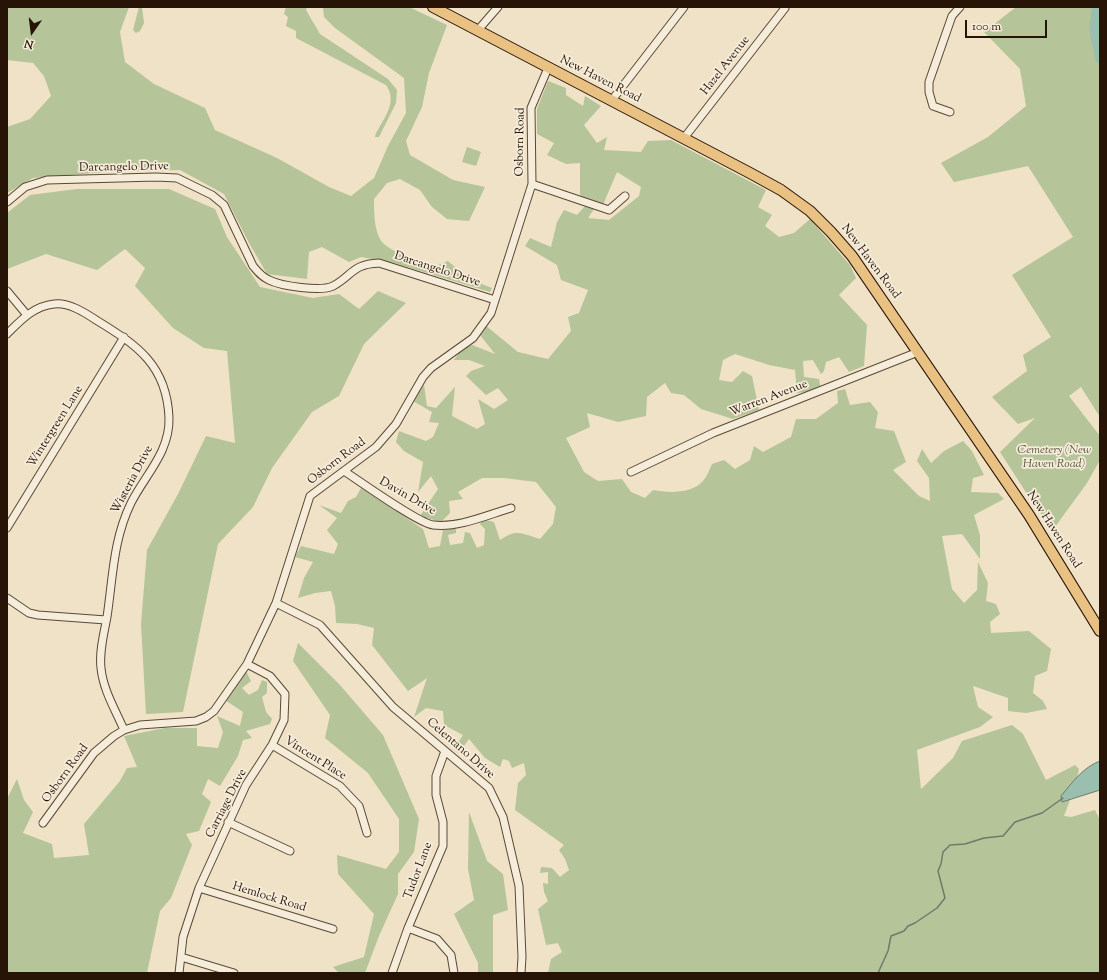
<!DOCTYPE html>
<html>
<head>
<meta charset="utf-8">
<style>
	body { margin:0 }
	#map { position:relative; width:1107px; height:980px; overflow:hidden; background:#f0e2c6; font-family:"Sorts Mill Goudy",serif }
	canvas { display:block }
	.frame { position:absolute; inset:0; border:8px solid #281407; pointer-events:none }
	.north { position:absolute; left:12px; top:12px; width:40px; height:40px; -webkit-text-stroke:3px #f5ecda; paint-order:stroke; rotate:194deg; font-size:11px; font-weight:700; line-height:16px; text-align:center; color:#281407 }
	.north::after { content:''; display:block; margin:auto; width:14px; height:18px; background:#281407; clip-path:polygon(50% 0,100% 100%,50% 72%,0 100%) }
	.scale { position:absolute; left:965px; top:20px; width:82px; height:18px; box-sizing:border-box; border:2px solid #281407; border-top:0; padding-left:5px; font-size:12px; line-height:14px; white-space:nowrap; color:#281407; -webkit-text-stroke:3px #f5ecda; paint-order:stroke }
</style>
</head>
<body>
<div id="map">
<canvas width="1107" height="980"></canvas>
<div class="frame"></div>
<div class="north">N</div>
<div class="scale">100 m</div>
</div>
<script>
const ctx = document.querySelector('canvas').getContext('2d');
ctx.lineJoin = 'round';
function paint(path, color) { ctx.fillStyle = color; ctx.fill(path, 'evenodd'); }
function strokePath(path, color, width, dash) { ctx.strokeStyle = color; ctx.lineWidth = width; ctx.lineCap = dash ? 'butt' : 'round'; ctx.setLineDash(dash || []); ctx.stroke(path); }
function label(font, color, halo, rows, align = 'center') {
  ctx.font = font + ' "Sorts Mill Goudy",serif'; ctx.lineWidth = 3.5; ctx.setLineDash([]); ctx.textBaseline = 'middle'; ctx.strokeStyle = halo; ctx.fillStyle = color; for (const [text, x, y, turn = 0] of rows) {
    ctx.save(); ctx.translate(x, y); ctx.rotate((+turn || 0) * Math.PI / 180); ctx.textAlign = isNaN(turn) ? turn : align; if (halo) ctx.strokeText(text, 0, 0); ctx.fillText(text, 0, 0); ctx.restore();
  }
}
const green = new Path2D(`
	M 7,7 L 129,7 L 120,32 L 125,62 L 154,84 L 205,108 L 215,130 L 277,158 L 329,187 L 351,196 L 374,178 L 388,146 L 406,113 L 404,78 L 335,28 L 324,17 L 323,7 L 409,7 L 447,25 L 429,73 L 422,107 L 406,141 L 410,155 L 453,180 L 485,187 L 469,221 L 447,219 L 432,207 L 420,190 L 400,179 L 387,183 L 374,199 C 374,212 374,235 384,244 C 397,255 421,261 436,266 L 448,261 C 461,273 474,282 492,288 L 490,292 L 394,263 L 361,257 L 349,262 L 322,247 L 309,252 L 307,279 L 267,274 L 249,243 L 224,194 L 180,170 L 107,172 L 33,178 L 7,193 L 7,127 L 30,119 L 51,96 L 44,76 L 33,63 L 7,60 Z
	M 139,7 L 142,7 L 144,23 L 140,31 L 136,33 L 133,30 Z
	M 286,7 L 307,7 L 306,10 L 320,34 L 388,79 L 397,90 L 396,103 L 379,137 L 375,137 L 376,133 C 384,118 398,102 386,85 L 296,38 L 296,31 L 286,26 L 288,17 L 284,14 Z
	M 1016,7 L 1100,7 L 1100,417 L 1081,387 L 1069,396 L 1100,436 L 1100,460 L 1087,483 L 1055,527 L 1038,511 L 1000,452 L 1035,418 L 1018,424 L 992,397 L 1027,371 L 1023,355 L 1051,337 L 1012,275 L 1073,237 L 1028,166 L 954,182 L 941,163 L 988,137 L 1026,106 L 1020,69 L 984,32 Z
	M 548,81 L 566,88 L 566,95 L 583,106 L 585,96 L 601,106 L 584,125 L 597,143 L 607,137 L 604,150 L 641,152 L 648,141 L 671,140 L 766,190 L 758,207 L 772,215 L 765,226 L 779,237 L 794,233 L 810,219 L 850,265 L 856,278 L 839,295 L 867,325 L 864,366 L 849,372 L 839,357 L 826,362 L 824,371 L 821,374 L 813,360 L 803,361 L 804,377 L 819,379 L 821,390 L 797,393 L 795,370 L 769,365 L 735,354 L 723,360 L 719,380 L 732,382 L 743,371 L 752,376 L 759,410 L 733,419 L 701,409 L 684,395 L 671,393 L 665,383 L 647,397 L 646,416 L 618,422 L 587,413 L 590,427 L 566,438 L 584,472 L 598,481 L 622,479 L 631,492 L 645,498 L 653,490 C 668,493 692,494 703,481 C 707,476 710,469 712,464 L 724,460 L 735,469 L 750,460 L 754,446 L 763,452 L 791,437 L 796,419 L 816,419 L 838,403 L 837,391 L 845,389 L 850,405 L 870,402 L 878,412 L 875,428 L 894,431 L 906,462 L 893,470 L 919,496 L 930,501 L 929,478 L 917,461 L 922,449 L 931,463 L 944,451 L 963,441 L 972,451 L 984,475 L 973,478 L 971,492 L 998,493 L 1004,499 L 974,515 L 980,535 L 980,559 L 962,534 L 942,536 L 952,589 L 964,603 L 977,590 L 978,562 L 988,583 L 986,601 L 996,604 L 1000,614 L 990,622 L 991,633 L 1029,631 L 1051,649 L 1047,671 L 1035,676 L 1033,693 L 1043,701 L 1047,709 L 1026,713 L 1008,711 L 1008,698 L 973,686 L 978,707 L 993,717 L 980,727 L 917,750 L 921,789 L 953,758 L 962,741 L 1012,725 L 1023,734 L 1046,780 L 1075,765 L 1079,769 L 1076,784 L 1064,816 L 1071,817 L 1095,810 L 1100,820 L 1100,973 L 548,973 L 551,959 L 562,952 L 558,943 L 546,945 L 538,909 L 548,901 L 544,892 L 543,883 L 548,884 L 548,872 L 540,873 L 541,867 L 552,868 L 560,877 L 569,870 L 565,859 L 559,850 L 564,845 L 515,810 L 518,783 L 526,775 L 524,763 L 512,768 L 509,761 L 503,759 L 500,767 L 485,758 L 469,739 L 459,753 L 454,749 L 463,735 L 444,725 L 443,711 L 426,708 L 414,717 L 427,678 L 408,691 L 372,645 L 374,628 L 357,624 L 336,623 L 335,606 L 331,591 L 315,593 L 298,598 L 304,578 L 313,562 L 295,557 L 301,546 L 334,554 L 338,544 L 327,530 L 337,518 L 319,505 L 341,513 L 348,501 L 356,497 L 361,488 L 423,529 L 429,548 L 440,546 L 443,530 L 456,528 L 456,533 L 448,535 L 450,545 L 463,543 L 465,532 L 470,533 L 477,548 L 484,545 L 485,529 L 480,524 L 482,519 L 494,522 L 500,540 C 518,528 522,534 540,539 L 553,524 L 556,507 L 536,482 L 504,478 L 482,478 L 458,492 L 463,499 L 449,501 L 450,513 L 441,522 L 420,516 L 438,489 L 431,476 L 418,492 L 423,462 L 404,451 L 396,442 L 399,431 L 426,441 L 433,437 L 439,423 L 429,422 L 432,412 L 413,401 L 424,385 L 427,406 L 436,408 L 455,387 L 452,416 L 477,429 L 485,424 L 478,399 L 494,409 L 508,400 L 498,388 L 486,395 L 466,376 L 471,371 L 485,366 L 469,360 L 454,360 L 462,349 L 472,345 L 495,354 L 480,335 L 485,325 L 518,352 L 548,359 L 571,331 L 568,317 L 579,313 L 588,290 L 561,280 L 557,265 L 525,246 L 530,238 L 551,247 L 557,222 L 564,210 L 577,215 L 585,206 L 594,209 L 588,218 L 609,220 L 639,196 L 641,187 L 617,172 L 602,207 L 580,195 L 580,163 L 566,164 L 547,155 L 554,143 L 537,134 L 537,109 Z
	M 467,147 L 481,152 L 476,166 L 462,162 Z
	M 77,189 L 169,189 L 215,209 L 227,237 L 260,287 L 313,298 L 339,294 L 359,309 L 378,291 L 406,303 L 364,344 L 339,396 L 312,412 L 272,468 L 253,507 L 218,544 L 183,712 L 146,714 L 141,624 L 147,550 L 178,494 L 206,436 L 235,443 L 227,351 L 204,348 L 173,328 L 135,286 L 145,268 L 125,249 L 97,270 L 46,254 L 7,269 L 7,213 L 30,195 Z
	M 298,643 L 340,685 L 383,735 L 419,819 L 414,852 L 398,874 L 398,894 L 379,936 L 365,973 L 339,973 L 333,967 L 364,957 L 374,914 L 338,874 L 337,855 L 386,869 L 399,852 L 399,819 L 368,773 L 325,738 L 330,715 L 293,661 Z
	M 246,671 L 251,681 L 242,688 L 249,695 L 258,690 L 262,680 L 267,682 L 267,693 L 262,697 L 266,712 L 272,719 L 270,724 L 246,731 L 252,738 L 243,740 L 238,756 L 220,786 L 208,779 L 202,794 L 211,802 L 199,831 L 186,834 L 192,845 L 171,898 L 160,911 L 147,973 L 7,973 L 7,799 L 17,779 L 24,800 L 33,812 L 23,833 L 52,844 L 54,858 L 89,855 L 84,824 L 120,781 L 127,768 L 137,767 L 124,736 L 165,728 L 197,728 L 197,746 L 218,748 L 223,732 L 217,716 L 240,726 L 243,712 L 225,700 Z
	M 469,812 L 487,861 L 503,874 L 508,910 L 493,915 L 493,973 L 478,973 L 478,963 L 454,914 L 474,900 L 468,869 Z`);
const water = new Path2D(`
	M 1100,761 L 1100,790 L 1062,802 L 1061,796 C 1072,783 1083,767 1100,761 Z`);
const stream = new Path2D(`
	M 878,973 L 888,951 L 891,936 L 904,931 L 908,926 L 915,923 L 937,908 L 945,898 L 938,871 L 941,864 L 943,852 L 950,845 L 965,844 L 984,838 L 1003,836 L 1015,822 L 1042,813 L 1063,798`);
const river = new Path2D(`
	M 1097,7 L 1094,28 L 1100,58`);
const minor = new Path2D(`
	M 478,30 L 498,7
	M 612,100 L 684,7
	M 950,112 L 933,106 L 929,92 L 929,82 L 952,16 L 960,7
	M 684,138 L 785,8 L 784,7
	M 532,184 L 609,210 L 625,196
	M 7,202 L 25,187 L 47,180 L 156,177 L 177,178 L 212,195 L 224,205 L 253,266 C 258,272 262,277 269,280 C 281,286 321,292 333,286 C 352,276 352,264 379,263 L 495,300
	M 7,291 L 27,315
	M 7,334 C 21,320 34,306 54,304 C 68,302 84,312 96,320 C 137,345 167,365 169,418 C 170,452 145,475 131,503 C 113,540 113,577 107,617 C 104,633 99,652 101,668 C 103,690 116,711 124,730
	M 344,471 C 361,482 418,523 433,525 C 459,528 487,515 511,508
	M 631,472 L 713,433 L 918,352
	M 7,528 L 124,337
	M 7,598 L 29,613 L 38,615 L 106,620
	M 276,603 L 320,625 L 393,707 L 489,788 L 503,817 L 519,886 L 522,957 L 521,973
	M 272,745 L 340,786 L 359,806 L 367,833
	M 228,822 L 290,851
	M 43,823 L 94,753 L 114,736 L 124,730 L 140,725 L 196,721 L 206,717 L 214,711 L 247,664 L 276,603 L 310,496 L 376,447 L 396,424 L 423,377 L 431,368 L 473,338 L 491,313 L 532,184 L 531,108 L 548,68
	M 199,888 L 333,929
	M 408,928 L 437,939 L 451,955 L 454,973
	M 181,957 L 234,973
	M 179,973 L 183,937 L 199,888 L 246,785 L 272,745 L 284,720 L 285,694 L 270,676 L 247,664
	M 392,973 L 408,928 L 443,846 L 443,822 L 436,795 L 436,776 L 445,751`);
const primary = new Path2D(`
	M 433,7 L 750,173 L 781,190 L 810,211 L 831,232 L 852,256 L 1029,515 L 1100,631`);
const streetNames = [
	["Hazel Avenue",726,66,-52],
	["New Haven Road",600,80,27],
	["Osborn Road",521,142,-89],
	["Darcangelo Drive",124,168,-1],
	["New Haven Road",870,262,53],
	["Darcangelo Drive",437,270,18],
	["Warren Avenue",769,399,-21],
	["Wintergreen Lane",56,427,-58],
	["Osborn Road",337,462,-37],
	["Wisteria Drive",133,480,-62],
	["Davin Drive",407,497,30],
	["New Haven Road",1053,530,57],
	["Celentano Drive",460,749,41],
	["Vincent Place",315,759,32],
	["Osborn Road",66,774,-54],
	["Carriage Drive",227,804,-63],
	["Tudor Lane",419,871,-69],
	["Hemlock Road",269,898,17]
];
const parkNames = [
	["Cemetery (New",1054,451],
	["Haven Road)",1054,465]
];
paint(green, '#b5c499');
paint(water, '#9bbfaf');
strokePath(water, '#6d7b6c', 1);
strokePath(stream, '#6d7b6c', 1.5);
strokePath(river, '#9bbfaf', 10);
strokePath(minor, '#5a4837', 9);
strokePath(primary, '#281407', 12);
strokePath(minor, '#f5ecda', 7);
strokePath(primary, '#e8c183', 10);
label('12px', '#281407', '#f5ecda', streetNames);
label('italic 12px', '#59523a', '#f5ecda', parkNames);
</script>
</body>
</html>
